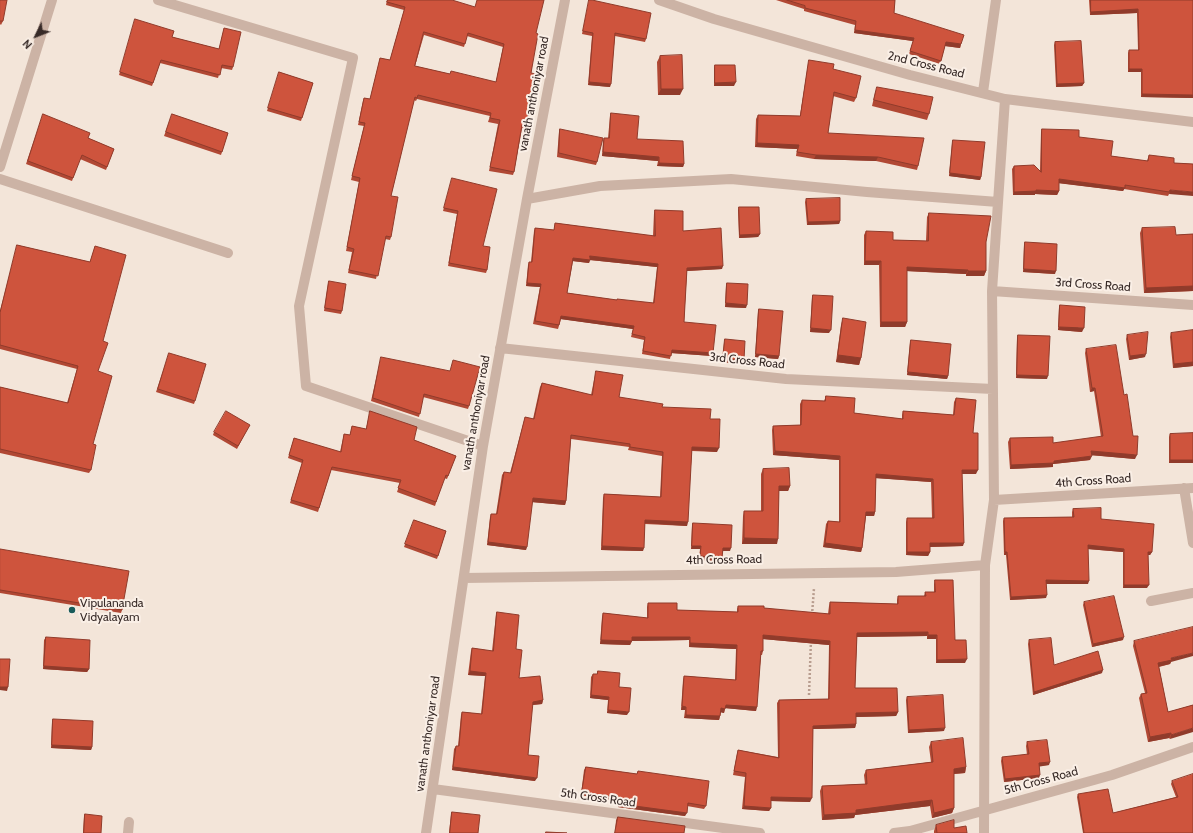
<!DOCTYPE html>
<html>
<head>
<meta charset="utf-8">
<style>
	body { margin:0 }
	#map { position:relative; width:1193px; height:833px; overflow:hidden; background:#f3e5d9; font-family:Cabin,sans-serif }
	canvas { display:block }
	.north { position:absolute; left:16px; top:16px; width:40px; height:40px; -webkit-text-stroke:3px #faefe6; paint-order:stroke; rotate:227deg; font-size:11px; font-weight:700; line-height:16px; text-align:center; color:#372a27 }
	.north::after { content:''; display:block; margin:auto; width:14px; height:18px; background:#372a27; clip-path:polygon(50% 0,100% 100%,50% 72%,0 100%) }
</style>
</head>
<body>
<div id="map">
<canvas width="1193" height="833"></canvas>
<div class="north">N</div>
</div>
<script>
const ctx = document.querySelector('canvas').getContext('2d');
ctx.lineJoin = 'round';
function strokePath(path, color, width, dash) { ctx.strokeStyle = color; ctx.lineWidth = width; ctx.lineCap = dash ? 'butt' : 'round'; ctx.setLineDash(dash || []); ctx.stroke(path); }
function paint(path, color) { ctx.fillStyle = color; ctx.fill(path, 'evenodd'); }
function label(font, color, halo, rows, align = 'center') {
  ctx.font = font + ' Cabin,sans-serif'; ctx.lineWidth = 4; ctx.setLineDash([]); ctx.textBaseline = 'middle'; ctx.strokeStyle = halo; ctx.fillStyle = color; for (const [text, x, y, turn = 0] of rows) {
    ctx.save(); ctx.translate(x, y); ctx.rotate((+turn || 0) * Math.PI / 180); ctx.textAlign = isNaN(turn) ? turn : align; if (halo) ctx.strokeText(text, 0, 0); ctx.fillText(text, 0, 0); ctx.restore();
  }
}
const path = new Path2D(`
	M 812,615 L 814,588
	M 809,695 L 811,640`);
const minor = new Path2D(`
	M 158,0 L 353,58 L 299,306 L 306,386 L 483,446
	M 659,0 L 714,19 L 910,75 L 1005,99 L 1193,122
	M 983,92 L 996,0
	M 0,167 L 52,0
	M 0,179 L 228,253
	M 527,199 L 600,186 L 731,179 L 867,192 L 998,202
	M 992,291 L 1193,305
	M 500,348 L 786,379 L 993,389
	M 1184,488 L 1193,543
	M 994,500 L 1193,488
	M 464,578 L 896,572 L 985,565
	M 1151,601 L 1193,593
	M 433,789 L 760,833
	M 128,833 L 129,822
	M 426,833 L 483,446 L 527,199 L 565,0
	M 894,833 L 910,831 L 1112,775 L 1193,747
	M 984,833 L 985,565 L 994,500 L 992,291 L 1005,99`);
const wall = new Path2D(`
	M 0,0 L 3,21 L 1,25 L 0,24 Z
	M 387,0 L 536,33 L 531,73 L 526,126 L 525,129 L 522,128 L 514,172 L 513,175 L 489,171 L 498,124 L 488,122 L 490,116 L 417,99 L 416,101 L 414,100 L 391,196 L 391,237 L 390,240 L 385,239 L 376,279 L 348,273 L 352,252 L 346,251 L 359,182 L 351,180 L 364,126 L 358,125 L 363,101 L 364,98 L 370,99 L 380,58 L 390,60 L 404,10 L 386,5 ZM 424,35 L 464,47 L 467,36 L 503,47 L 496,82 L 450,74 L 415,66 Z
	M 589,0 L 646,39 L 645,42 L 615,36 L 610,87 L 588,85 L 592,36 L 582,34 Z
	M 776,0 L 895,0 L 894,13 L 961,44 L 960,48 L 945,46 L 940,64 L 909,54 L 913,41 L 854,33 L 855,25 L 804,11 L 804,9 Z
	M 1089,0 L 1193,0 L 1193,98 L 1141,97 L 1141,72 L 1128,72 L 1128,53 L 1129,50 L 1138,50 L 1137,13 L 1090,15 Z
	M 135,19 L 172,37 L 219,49 L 224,28 L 233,67 L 232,70 L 221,68 L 218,78 L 160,63 L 152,86 L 119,75 Z
	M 1055,42 L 1084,83 L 1082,86 L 1056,87 L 1054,45 Z
	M 660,56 L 680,95 L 658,95 L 657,62 Z
	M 809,60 L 833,69 L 856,98 L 854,102 L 833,96 L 828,133 L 918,166 L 917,170 L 876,161 L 814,159 L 796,156 L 797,149 L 755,147 L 756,119 L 758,115 L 800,116 L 808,64 Z
	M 715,65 L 734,86 L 714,86 L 714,68 Z
	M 279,72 L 313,83 L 301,121 L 267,111 Z
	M 877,87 L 929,114 L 927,120 L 872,106 L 875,93 Z
	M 611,113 L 637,139 L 684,164 L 683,167 L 657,166 L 658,161 L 602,156 L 603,141 L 604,138 L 608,138 L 610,116 Z
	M 43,114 L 88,138 L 114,149 L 106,170 L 80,159 L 72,181 L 26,164 Z
	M 172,114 L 228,133 L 221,155 L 164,136 Z
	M 560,129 L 597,162 L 596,165 L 557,157 L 559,132 Z
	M 1042,129 L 1079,137 L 1111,156 L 1147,161 L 1149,155 L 1174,163 L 1193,164 L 1169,194 L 1168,196 L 1124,189 L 1123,191 L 1059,183 L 1059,191 L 1057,195 L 1035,194 L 1035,195 L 1013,195 L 1012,169 L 1014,166 L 1040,171 L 1041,132 Z
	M 953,140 L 981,177 L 980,180 L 949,176 L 952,144 Z
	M 452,178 L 487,270 L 486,273 L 448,266 L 457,214 L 443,211 Z
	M 806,199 L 840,221 L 839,224 L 807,225 L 805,202 Z
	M 739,207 L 760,234 L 758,237 L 739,238 L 738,210 Z
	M 655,210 L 683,231 L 722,269 L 687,271 L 684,322 L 713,353 L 712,356 L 671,353 L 670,359 L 642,354 L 644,340 L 631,337 L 633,329 L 561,319 L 558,329 L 533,324 L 540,287 L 526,286 L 528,265 L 529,262 L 531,262 L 534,231 L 535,228 L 554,230 L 555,223 L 653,236 L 654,213 ZM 590,260 L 657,267 L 653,303 L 617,300 L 567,293 L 573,261 L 589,263 Z
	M 929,213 L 986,242 L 986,271 L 984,276 L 966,276 L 966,274 L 907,271 L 907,322 L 905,327 L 880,327 L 879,265 L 864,265 L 864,235 L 866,231 L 893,240 L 926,241 L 927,217 Z
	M 1142,228 L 1176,235 L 1193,234 L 1193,291 L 1144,293 L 1140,233 Z
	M 1025,242 L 1055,274 L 1023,272 L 1024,245 Z
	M 17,245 L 90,262 L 95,246 L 103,341 L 98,371 L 91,470 L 89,473 L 0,453 L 0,387 L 67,403 L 77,369 L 0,349 L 0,311 Z
	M 329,281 L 342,311 L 341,314 L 324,311 L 328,284 Z
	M 727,283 L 746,308 L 725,307 L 726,286 Z
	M 813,295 L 829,333 L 810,332 L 812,298 Z
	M 1060,305 L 1082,332 L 1058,330 L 1059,308 Z
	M 759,309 L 779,356 L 778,359 L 755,357 L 758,312 Z
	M 843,318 L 861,358 L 859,365 L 836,362 L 841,325 Z
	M 1193,330 L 1193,366 L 1173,368 L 1170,337 L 1171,333 Z
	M 1018,335 L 1047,379 L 1016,378 L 1017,338 Z
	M 1127,335 L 1145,357 L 1129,360 L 1126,339 Z
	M 725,339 L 744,360 L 743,364 L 722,362 L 724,343 Z
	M 911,340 L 948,376 L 947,379 L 907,375 L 910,343 Z
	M 1086,349 L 1124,395 L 1135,459 L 1091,455 L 1090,460 L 1053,464 L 1053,467 L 1010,469 L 1008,442 L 1010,438 L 1053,443 L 1101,437 L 1094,391 L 1090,392 L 1085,353 Z
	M 169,353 L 195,401 L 194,404 L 156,392 Z
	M 381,357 L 469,406 L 468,409 L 423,397 L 419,417 L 371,401 Z
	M 596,371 L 619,397 L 710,419 L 717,452 L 692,451 L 687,526 L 645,524 L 643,551 L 601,550 L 603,498 L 604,494 L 660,497 L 662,456 L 628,450 L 629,447 L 571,439 L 566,501 L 565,505 L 532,502 L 526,550 L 487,545 L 490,517 L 491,514 L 496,514 L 502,475 L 504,472 L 510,473 L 525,417 L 533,419 L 540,387 L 542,383 L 591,395 L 595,375 Z
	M 826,396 L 854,413 L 902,419 L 902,415 L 903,411 L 953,415 L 954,402 L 956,398 L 973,433 L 976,474 L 962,474 L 963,546 L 930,547 L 930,552 L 928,556 L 906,555 L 906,522 L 907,518 L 932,518 L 931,482 L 876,478 L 875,512 L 874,516 L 866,516 L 862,548 L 861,552 L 823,547 L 826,524 L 828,521 L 839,522 L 839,460 L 773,455 L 772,430 L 773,426 L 800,425 L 800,404 L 802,400 L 824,401 Z
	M 370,411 L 414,440 L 456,456 L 447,479 L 444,478 L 435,506 L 397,492 L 400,483 L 331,470 L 318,512 L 290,503 L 302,463 L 288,458 L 294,438 L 340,452 L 344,434 L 350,435 L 352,426 L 366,429 Z
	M 250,425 L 248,428 L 237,449 L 213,435 L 214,432 Z
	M 1193,433 L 1193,463 L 1169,463 L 1169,437 L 1170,434 Z
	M 763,469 L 790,486 L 788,491 L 779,491 L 777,544 L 742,544 L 743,516 L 744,511 L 761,511 L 761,474 Z
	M 1073,509 L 1101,519 L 1152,552 L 1150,555 L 1148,555 L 1147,588 L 1123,588 L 1123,552 L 1088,549 L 1088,584 L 1046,584 L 1046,598 L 1010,600 L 1006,555 L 1004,555 L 1003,521 L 1004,518 L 1072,517 L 1072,512 Z
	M 414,520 L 446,531 L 437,559 L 404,547 Z
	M 693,523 L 730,551 L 723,551 L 721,561 L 699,560 L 700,549 L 691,549 L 692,526 Z
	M 0,549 L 122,610 L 121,613 L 0,593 Z
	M 935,580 L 955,640 L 965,663 L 936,663 L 936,639 L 927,639 L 927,636 L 857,637 L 855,688 L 898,712 L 896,716 L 856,717 L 856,724 L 855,728 L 813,729 L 810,802 L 771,801 L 771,808 L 769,811 L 742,809 L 745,777 L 733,775 L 737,754 L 738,750 L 778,757 L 777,703 L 779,700 L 828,699 L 829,645 L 763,639 L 763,651 L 762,655 L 761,655 L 756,711 L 725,708 L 724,713 L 721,712 L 719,720 L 684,718 L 685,710 L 681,710 L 683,680 L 684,676 L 735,680 L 736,649 L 689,647 L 689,640 L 632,641 L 630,645 L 600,644 L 602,617 L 603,613 L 647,618 L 647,607 L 648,603 L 677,610 L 737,612 L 737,609 L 738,606 L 828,614 L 829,606 L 830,602 L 897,604 L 897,600 L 898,596 L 924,596 L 925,592 L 934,592 L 934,584 Z
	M 1084,602 L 1123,640 L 1092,647 L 1083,605 Z
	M 497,612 L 516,649 L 519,678 L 543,700 L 542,704 L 532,705 L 528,755 L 535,781 L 452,770 L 454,749 L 456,746 L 458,746 L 461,715 L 462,712 L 481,714 L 485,676 L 468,675 L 471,651 L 472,648 L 492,651 L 496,615 Z
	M 46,637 L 89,669 L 87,672 L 43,669 L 44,640 Z
	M 1029,640 L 1054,665 L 1102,673 L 1033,695 L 1028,644 Z
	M 1134,641 L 1171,662 L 1170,664 L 1159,667 L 1168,712 L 1193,705 L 1170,739 L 1169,738 L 1148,742 L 1139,698 L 1141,694 L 1145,693 L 1133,646 Z
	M 598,671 L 619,687 L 627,715 L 607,713 L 608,700 L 590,698 L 591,677 L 593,674 L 597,674 Z
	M 907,697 L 944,731 L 908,733 L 906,700 Z
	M 53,719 L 92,747 L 91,750 L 51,748 L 52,723 Z
	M 931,742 L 966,767 L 965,773 L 954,774 L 954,808 L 952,813 L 932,818 L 930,806 L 855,815 L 854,818 L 822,820 L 820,791 L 822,786 L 865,784 L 864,775 L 866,770 L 931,762 L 929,747 Z
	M 1027,742 L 1049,765 L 1039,766 L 1039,778 L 1004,782 L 1001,761 L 1002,757 L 1027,755 L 1026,746 Z
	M 586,767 L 637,774 L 638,771 L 706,806 L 704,809 L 687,806 L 685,816 L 618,807 L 619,801 L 581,795 L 584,770 Z
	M 1172,781 L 1193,833 L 1083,833 L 1077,797 L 1078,794 L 1113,813 L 1176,797 L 1171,784 Z
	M 452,812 L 478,833 L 449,833 L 451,815 Z
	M 85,814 L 101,833 L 83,833 L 84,817 Z
	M 618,817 L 684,833 L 615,833 L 616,820 Z
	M 936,825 L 954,828 L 967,833 L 934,833 L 934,831 Z`);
const shadedWall = new Path2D(`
	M 1138,9 L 1137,13 L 1090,15 L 1091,12 Z
	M 855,30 L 914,38 L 913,41 L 854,33 Z
	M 946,42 L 961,44 L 960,48 L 945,46 Z
	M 1129,69 L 1142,69 L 1141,72 L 1128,72 Z
	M 589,82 L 611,84 L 610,87 L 588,85 Z
	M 736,82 L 734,86 L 714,86 L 715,83 Z
	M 1084,83 L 1082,86 L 1056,87 L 1057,84 Z
	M 661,89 L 683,89 L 680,95 L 658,95 Z
	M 1142,94 L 1193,95 L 1193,98 L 1141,97 Z
	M 757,143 L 799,145 L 797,149 L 755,147 Z
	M 603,152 L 659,157 L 658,161 L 602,156 Z
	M 816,155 L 878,157 L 876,161 L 814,159 Z
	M 659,163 L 684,164 L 683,167 L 657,166 Z
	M 950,173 L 981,177 L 980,180 L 949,176 Z
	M 1059,179 L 1125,188 L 1123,191 L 1057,183 Z
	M 1036,190 L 1059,191 L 1057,195 L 1035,194 L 1035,195 L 1013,195 L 1014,192 Z
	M 1170,190 L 1193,192 L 1193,196 L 1169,194 Z
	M 840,221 L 839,224 L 807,225 L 808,222 Z
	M 760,234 L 758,237 L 739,238 L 740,235 Z
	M 590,256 L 658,264 L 657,267 L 590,260 L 589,263 L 572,261 L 573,258 Z
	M 865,261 L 881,261 L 879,265 L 864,265 Z
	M 723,266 L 722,269 L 686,271 L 687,268 Z
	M 907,267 L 968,270 L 966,274 L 905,271 Z
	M 1024,269 L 1056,271 L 1055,274 L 1023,272 Z
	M 968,271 L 986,271 L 984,276 L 966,276 Z
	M 527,283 L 541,284 L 540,287 L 526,286 Z
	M 1193,286 L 1193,291 L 1144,293 L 1146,288 Z
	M 726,303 L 747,305 L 746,308 L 725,307 Z
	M 561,316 L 634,326 L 633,329 L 560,319 Z
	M 881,322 L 907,322 L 905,327 L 880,327 Z
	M 1059,327 L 1084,328 L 1082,332 L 1058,330 Z
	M 811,328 L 831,330 L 829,333 L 810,332 Z
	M 672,350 L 713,353 L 712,356 L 671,353 Z
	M 756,354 L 779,356 L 778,359 L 755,357 Z
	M 1146,354 L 1145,357 L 1129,360 L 1130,356 Z
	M 838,355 L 861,358 L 859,365 L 836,362 Z
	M 723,359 L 744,360 L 743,364 L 722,362 Z
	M 1193,362 L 1193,366 L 1173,368 L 1174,364 Z
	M 908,372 L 948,376 L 947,379 L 907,375 Z
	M 1017,375 L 1048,376 L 1047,379 L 1016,378 Z
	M 1092,388 L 1095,388 L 1094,391 L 1090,392 Z
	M 692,447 L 719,448 L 717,452 L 691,450 Z
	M 775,451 L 840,456 L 839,460 L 773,455 Z
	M 1091,451 L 1137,455 L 1135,459 L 1089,455 Z
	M 1092,456 L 1090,460 L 1053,464 L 1053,467 L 1010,469 L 1011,465 L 1054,461 Z
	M 1170,460 L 1193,460 L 1193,463 L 1169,463 Z
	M 962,470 L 978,470 L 976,474 L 961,474 Z
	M 876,474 L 933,479 L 931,482 L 874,478 Z
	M 779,486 L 790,486 L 788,491 L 777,491 Z
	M 533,498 L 566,501 L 565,505 L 531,502 Z
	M 866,512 L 875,512 L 874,516 L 865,516 Z
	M 645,520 L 688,522 L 687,526 L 644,523 Z
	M 744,538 L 778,539 L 777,544 L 742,544 Z
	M 488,542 L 527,547 L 526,550 L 487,545 Z
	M 825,543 L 862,548 L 861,552 L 823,547 Z
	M 930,543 L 964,543 L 963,546 L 928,547 Z
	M 1088,545 L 1124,549 L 1123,552 L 1087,549 Z
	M 602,546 L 644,548 L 643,551 L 601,550 Z
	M 692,546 L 701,546 L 700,549 L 691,549 Z
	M 723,548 L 731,548 L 730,551 L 722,551 Z
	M 907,552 L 930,552 L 928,556 L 906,555 Z
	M 1005,552 L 1007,552 L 1006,555 L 1004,555 Z
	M 1148,552 L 1152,552 L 1150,555 L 1147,555 Z
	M 700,556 L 722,558 L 721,561 L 699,560 Z
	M 1046,580 L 1089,581 L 1088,584 L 1045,584 Z
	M 1124,585 L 1149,585 L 1147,588 L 1123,588 Z
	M 1047,595 L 1046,598 L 1010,600 L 1011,597 Z
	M 928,632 L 927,636 L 855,637 L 857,633 Z
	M 763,635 L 830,641 L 829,645 L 762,639 Z
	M 928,635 L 937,635 L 936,639 L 927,639 Z
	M 632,637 L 690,637 L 689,640 L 631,641 Z
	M 1124,637 L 1123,640 L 1092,647 L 1093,644 Z
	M 601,640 L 632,641 L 630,645 L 600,644 Z
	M 690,643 L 737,645 L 736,649 L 689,647 Z
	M 1193,653 L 1193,656 L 1171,662 L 1170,664 L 1157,667 L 1158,663 L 1171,658 Z
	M 967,659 L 965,663 L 936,663 L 937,660 Z
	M 44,666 L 89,669 L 87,672 L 43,669 Z
	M 1103,670 L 1102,673 L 1033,695 L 1034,692 Z
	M 470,671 L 486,673 L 485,676 L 468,675 Z
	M 0,687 L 8,687 L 7,691 L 0,690 Z
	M 591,695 L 609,697 L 608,700 L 590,698 Z
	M 543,700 L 542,704 L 532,705 L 533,702 Z
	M 726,705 L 757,707 L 756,711 L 724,708 Z
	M 682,706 L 686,707 L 685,710 L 681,710 Z
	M 721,708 L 725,709 L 724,713 L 719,712 Z
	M 608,710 L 629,712 L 627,715 L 607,713 Z
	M 898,712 L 896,716 L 855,717 L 856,713 Z
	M 686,715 L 720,716 L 719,720 L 684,718 Z
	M 856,724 L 855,728 L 811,729 L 813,726 Z
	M 945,728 L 944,731 L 908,733 L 909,730 Z
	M 1193,728 L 1193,732 L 1170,739 L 1171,735 Z
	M 1171,733 L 1169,738 L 1148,742 L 1150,737 Z
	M 52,745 L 92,747 L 91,750 L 51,748 Z
	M 1050,762 L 1049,765 L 1037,767 L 1039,763 Z
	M 453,767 L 537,778 L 535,781 L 452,770 Z
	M 966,767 L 965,773 L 952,774 L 954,769 Z
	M 1040,775 L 1039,778 L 1004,782 L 1005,779 Z
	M 582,792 L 620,798 L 619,801 L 581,795 Z
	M 771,797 L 812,798 L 810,802 L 770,801 Z
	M 932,800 L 930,806 L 855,815 L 854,818 L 822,820 L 824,815 L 856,810 Z
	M 620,804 L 687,813 L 685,816 L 618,807 Z
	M 744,806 L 771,808 L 769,811 L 742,809 Z
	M 954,808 L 952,813 L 932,818 L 934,813 Z`);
const building = new Path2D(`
	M 0,0 L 7,0 L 3,21 L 0,21 Z
	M 388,0 L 452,0 L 475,7 L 477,0 L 544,0 L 536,33 L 538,34 L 531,73 L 536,74 L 526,126 L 522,125 L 514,172 L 490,167 L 500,120 L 490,118 L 491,113 L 418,95 L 417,98 L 415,97 L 391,196 L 398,197 L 391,237 L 386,236 L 378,276 L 349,270 L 354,249 L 347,247 L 360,178 L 352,176 L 365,123 L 359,122 L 364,98 L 370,99 L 380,58 L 390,60 L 405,7 L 387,2 ZM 424,32 L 465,44 L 468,33 L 504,44 L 496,82 L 451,71 L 450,74 L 415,66 Z
	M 589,0 L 592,0 L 651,13 L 646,39 L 615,33 L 611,84 L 589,82 L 593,33 L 583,31 Z
	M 787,0 L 895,0 L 894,13 L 964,35 L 961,44 L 946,42 L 941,61 L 910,51 L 914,38 L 855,30 L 856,21 L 805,8 L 805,6 Z
	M 1091,0 L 1193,0 L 1193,95 L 1142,94 L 1142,69 L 1129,69 L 1129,50 L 1139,50 L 1138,9 L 1091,12 Z
	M 135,19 L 174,31 L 172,37 L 219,49 L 224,28 L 241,32 L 233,67 L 222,65 L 220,75 L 161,60 L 153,83 L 120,72 Z
	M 1081,41 L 1084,83 L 1057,84 L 1055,42 Z
	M 682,55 L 683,89 L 661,89 L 660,56 Z
	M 809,60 L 834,64 L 833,69 L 861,76 L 856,98 L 834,92 L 828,133 L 924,138 L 918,166 L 878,157 L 816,155 L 797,152 L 799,145 L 757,143 L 758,115 L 800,116 Z
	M 715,65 L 735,65 L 736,82 L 715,83 Z
	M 279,72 L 313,83 L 302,118 L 268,108 Z
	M 877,87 L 933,97 L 929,114 L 874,100 Z
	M 611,113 L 639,116 L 637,139 L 683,141 L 684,164 L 659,163 L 659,157 L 603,152 L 604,138 L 609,138 Z
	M 43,114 L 90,133 L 88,138 L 114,149 L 107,167 L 82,155 L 73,178 L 28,161 Z
	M 172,114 L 228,133 L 222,152 L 166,132 Z
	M 560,129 L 603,138 L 597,162 L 559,153 Z
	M 1042,129 L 1079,130 L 1079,137 L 1113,141 L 1111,156 L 1148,161 L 1149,155 L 1174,158 L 1174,163 L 1193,164 L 1193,192 L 1170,190 L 1169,192 L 1125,185 L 1125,188 L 1059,179 L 1059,191 L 1036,190 L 1036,191 L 1014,192 L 1014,166 L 1034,165 L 1041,172 Z
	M 953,140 L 985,142 L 981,177 L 950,173 Z
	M 452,178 L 497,189 L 483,246 L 490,247 L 487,270 L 449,263 L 458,211 L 444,208 Z
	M 840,198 L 840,221 L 808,222 L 806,199 Z
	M 739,207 L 759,207 L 760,234 L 740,235 Z
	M 655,210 L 683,211 L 683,231 L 721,228 L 723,266 L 687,268 L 684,322 L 716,325 L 713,353 L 672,350 L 671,356 L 643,351 L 645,337 L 632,334 L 634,326 L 561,316 L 559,325 L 535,321 L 541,284 L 527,283 L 529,262 L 532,262 L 535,228 L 554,230 L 555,223 L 655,236 ZM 590,256 L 658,264 L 654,303 L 617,299 L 617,300 L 567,293 L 573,258 L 590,260 Z
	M 929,213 L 991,216 L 986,242 L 986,271 L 968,271 L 968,270 L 907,267 L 907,322 L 881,322 L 881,261 L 865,261 L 866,231 L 893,232 L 893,240 L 928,241 Z
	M 1175,227 L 1176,235 L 1193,234 L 1193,286 L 1146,288 L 1142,228 Z
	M 1025,242 L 1057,244 L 1056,271 L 1024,269 Z
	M 17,245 L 90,262 L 95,246 L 126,255 L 103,341 L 108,343 L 98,371 L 112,376 L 93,444 L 96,445 L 91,470 L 0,449 L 0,387 L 68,403 L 78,366 L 0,345 L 0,313 Z
	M 329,281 L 346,284 L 342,311 L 325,308 Z
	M 727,283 L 748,284 L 747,305 L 726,303 Z
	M 813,295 L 833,296 L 831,330 L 811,328 Z
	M 1060,305 L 1085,307 L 1084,328 L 1059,327 Z
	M 759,309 L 783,311 L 779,356 L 756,354 Z
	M 843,318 L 866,322 L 861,358 L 838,355 Z
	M 1193,330 L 1193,362 L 1174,364 L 1171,333 Z
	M 1148,332 L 1146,354 L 1130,356 L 1127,335 Z
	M 1018,335 L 1050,336 L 1048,376 L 1017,375 Z
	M 725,339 L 745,341 L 744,360 L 723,359 Z
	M 911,340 L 951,344 L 948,376 L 908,372 Z
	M 1116,345 L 1124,395 L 1127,394 L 1133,436 L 1138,436 L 1137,455 L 1091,451 L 1092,456 L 1054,461 L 1054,463 L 1011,465 L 1010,438 L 1053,437 L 1053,443 L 1103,436 L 1095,388 L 1092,388 L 1086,349 Z
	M 169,353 L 206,364 L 195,401 L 158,389 Z
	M 381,357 L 450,371 L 453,360 L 480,367 L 469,406 L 424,394 L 420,414 L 373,398 Z
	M 596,371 L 623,375 L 619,397 L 663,404 L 662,407 L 711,409 L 710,419 L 720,419 L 719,448 L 692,447 L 688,522 L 645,520 L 644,548 L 602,546 L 604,494 L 661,497 L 663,452 L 630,447 L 630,444 L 571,435 L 566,501 L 533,498 L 527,547 L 488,542 L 491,514 L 497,514 L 504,472 L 511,473 L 525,417 L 534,419 L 542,383 L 592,395 Z
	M 826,396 L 855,398 L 854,413 L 903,419 L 903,411 L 954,415 L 956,398 L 976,400 L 973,433 L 978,433 L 978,470 L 962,470 L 964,543 L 930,543 L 930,552 L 907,552 L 907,518 L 934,518 L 933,479 L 876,474 L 875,512 L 866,512 L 862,548 L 825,543 L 828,521 L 840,522 L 840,456 L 775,451 L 773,426 L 801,425 L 802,400 L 825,401 Z
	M 226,411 L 250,425 L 238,446 L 214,432 Z
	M 370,411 L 417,427 L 414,440 L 456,456 L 448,476 L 446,475 L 436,502 L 398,488 L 401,480 L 332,467 L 319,508 L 291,500 L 303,460 L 289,455 L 294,438 L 341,452 L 344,434 L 350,435 L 352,426 L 366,429 Z
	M 1193,433 L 1193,460 L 1170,460 L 1170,434 Z
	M 789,468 L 790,486 L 779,486 L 778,539 L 744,538 L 744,511 L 763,511 L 763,469 Z
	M 1101,508 L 1101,519 L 1154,524 L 1152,552 L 1148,552 L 1149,585 L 1124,585 L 1124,549 L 1088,545 L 1089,581 L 1046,580 L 1047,595 L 1011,597 L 1007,552 L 1005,552 L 1004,518 L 1074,517 L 1073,509 Z
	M 414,520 L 446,531 L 438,556 L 405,544 Z
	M 693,523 L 732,525 L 731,548 L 723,548 L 722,558 L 700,556 L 701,546 L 692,546 Z
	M 0,549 L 129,571 L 122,610 L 0,590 Z
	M 935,580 L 953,580 L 955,640 L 966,640 L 967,659 L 937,660 L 937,635 L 928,635 L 928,632 L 857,633 L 855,688 L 897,688 L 898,712 L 856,713 L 856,724 L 813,726 L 812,798 L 771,797 L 771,808 L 744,806 L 746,773 L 734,771 L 738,750 L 779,758 L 779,700 L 829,699 L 830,641 L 763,635 L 763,651 L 761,651 L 757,707 L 726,705 L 725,709 L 721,708 L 720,716 L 686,715 L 686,707 L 682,706 L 684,676 L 736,680 L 737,645 L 690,643 L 690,637 L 632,637 L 632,641 L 601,640 L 603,613 L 648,618 L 648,603 L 677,603 L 677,610 L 738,612 L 738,606 L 764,606 L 764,608 L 830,614 L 830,602 L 898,604 L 898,596 L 926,596 L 925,592 L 935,592 Z
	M 1114,596 L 1124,637 L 1093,644 L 1084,602 Z
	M 497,612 L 519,615 L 516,649 L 522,650 L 519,678 L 540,676 L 543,700 L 533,702 L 528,755 L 539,756 L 537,778 L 453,767 L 456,746 L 459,746 L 462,712 L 482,714 L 486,673 L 470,671 L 472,648 L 493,651 Z
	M 1193,627 L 1193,653 L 1171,658 L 1172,660 L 1158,663 L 1168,712 L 1193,705 L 1193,728 L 1171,735 L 1171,733 L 1150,737 L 1141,694 L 1147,693 L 1134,641 Z
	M 46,637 L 90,640 L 89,669 L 44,666 Z
	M 1051,638 L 1054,665 L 1098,651 L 1103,670 L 1034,692 L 1029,640 Z
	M 0,659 L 10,659 L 8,687 L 0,687 Z
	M 598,671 L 620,673 L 619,687 L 631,688 L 629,712 L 608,710 L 609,697 L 591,695 L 593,674 L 597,674 Z
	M 943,695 L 945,728 L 909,730 L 907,697 Z
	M 53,719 L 93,721 L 92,747 L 52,745 Z
	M 963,738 L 966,767 L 954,769 L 954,808 L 934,813 L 932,800 L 856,810 L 856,813 L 824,815 L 822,786 L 867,784 L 866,770 L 933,762 L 931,742 Z
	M 1047,740 L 1050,762 L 1039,763 L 1040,775 L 1005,779 L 1002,757 L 1029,754 L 1027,742 Z
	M 586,767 L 637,774 L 638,771 L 709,781 L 706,806 L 688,803 L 687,813 L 620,804 L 620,798 L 582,792 Z
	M 1193,774 L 1193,833 L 1084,833 L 1078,794 L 1108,789 L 1113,813 L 1178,797 L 1172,781 Z
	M 452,812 L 480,815 L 478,833 L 450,833 Z
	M 85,814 L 102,816 L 101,833 L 84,833 Z
	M 618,817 L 685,826 L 684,833 L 615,833 Z
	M 954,820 L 954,828 L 966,826 L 967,833 L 937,833 L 936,825 Z
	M 546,832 L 567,833 L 546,833 Z`);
const markers = [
	[72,610,4,"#195b5a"]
];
const streetNames = [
	["2nd Cross Road",926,65,14],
	["vanath anthoniyar road",534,94,-79],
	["3rd Cross Road",1093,285,4],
	["3rd Cross Road",747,361,6],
	["vanath anthoniyar road",476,413,-80],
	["4th Cross Road",1093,481,-4],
	["4th Cross Road",724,560,-1],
	["vanath anthoniyar road",428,734,-82],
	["5th Cross Road",1041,781,-15],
	["5th Cross Road",598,798,8]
];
const poiNames = [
	["Vipulananda",80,603],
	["Vidyalayam",80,617]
];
strokePath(path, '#b89d8f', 2.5, [2, 2]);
strokePath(minor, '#ccb3a5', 10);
paint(wall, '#b14834');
paint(shadedWall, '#903b2b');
paint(building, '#ce543d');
strokePath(building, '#903b2b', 1);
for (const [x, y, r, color] of markers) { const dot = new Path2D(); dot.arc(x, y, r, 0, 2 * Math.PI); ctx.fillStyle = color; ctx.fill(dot); strokePath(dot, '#faefe6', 1.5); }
label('12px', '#372a27', '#faefe6', streetNames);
label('12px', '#372a27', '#faefe6', poiNames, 'left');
</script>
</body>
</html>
